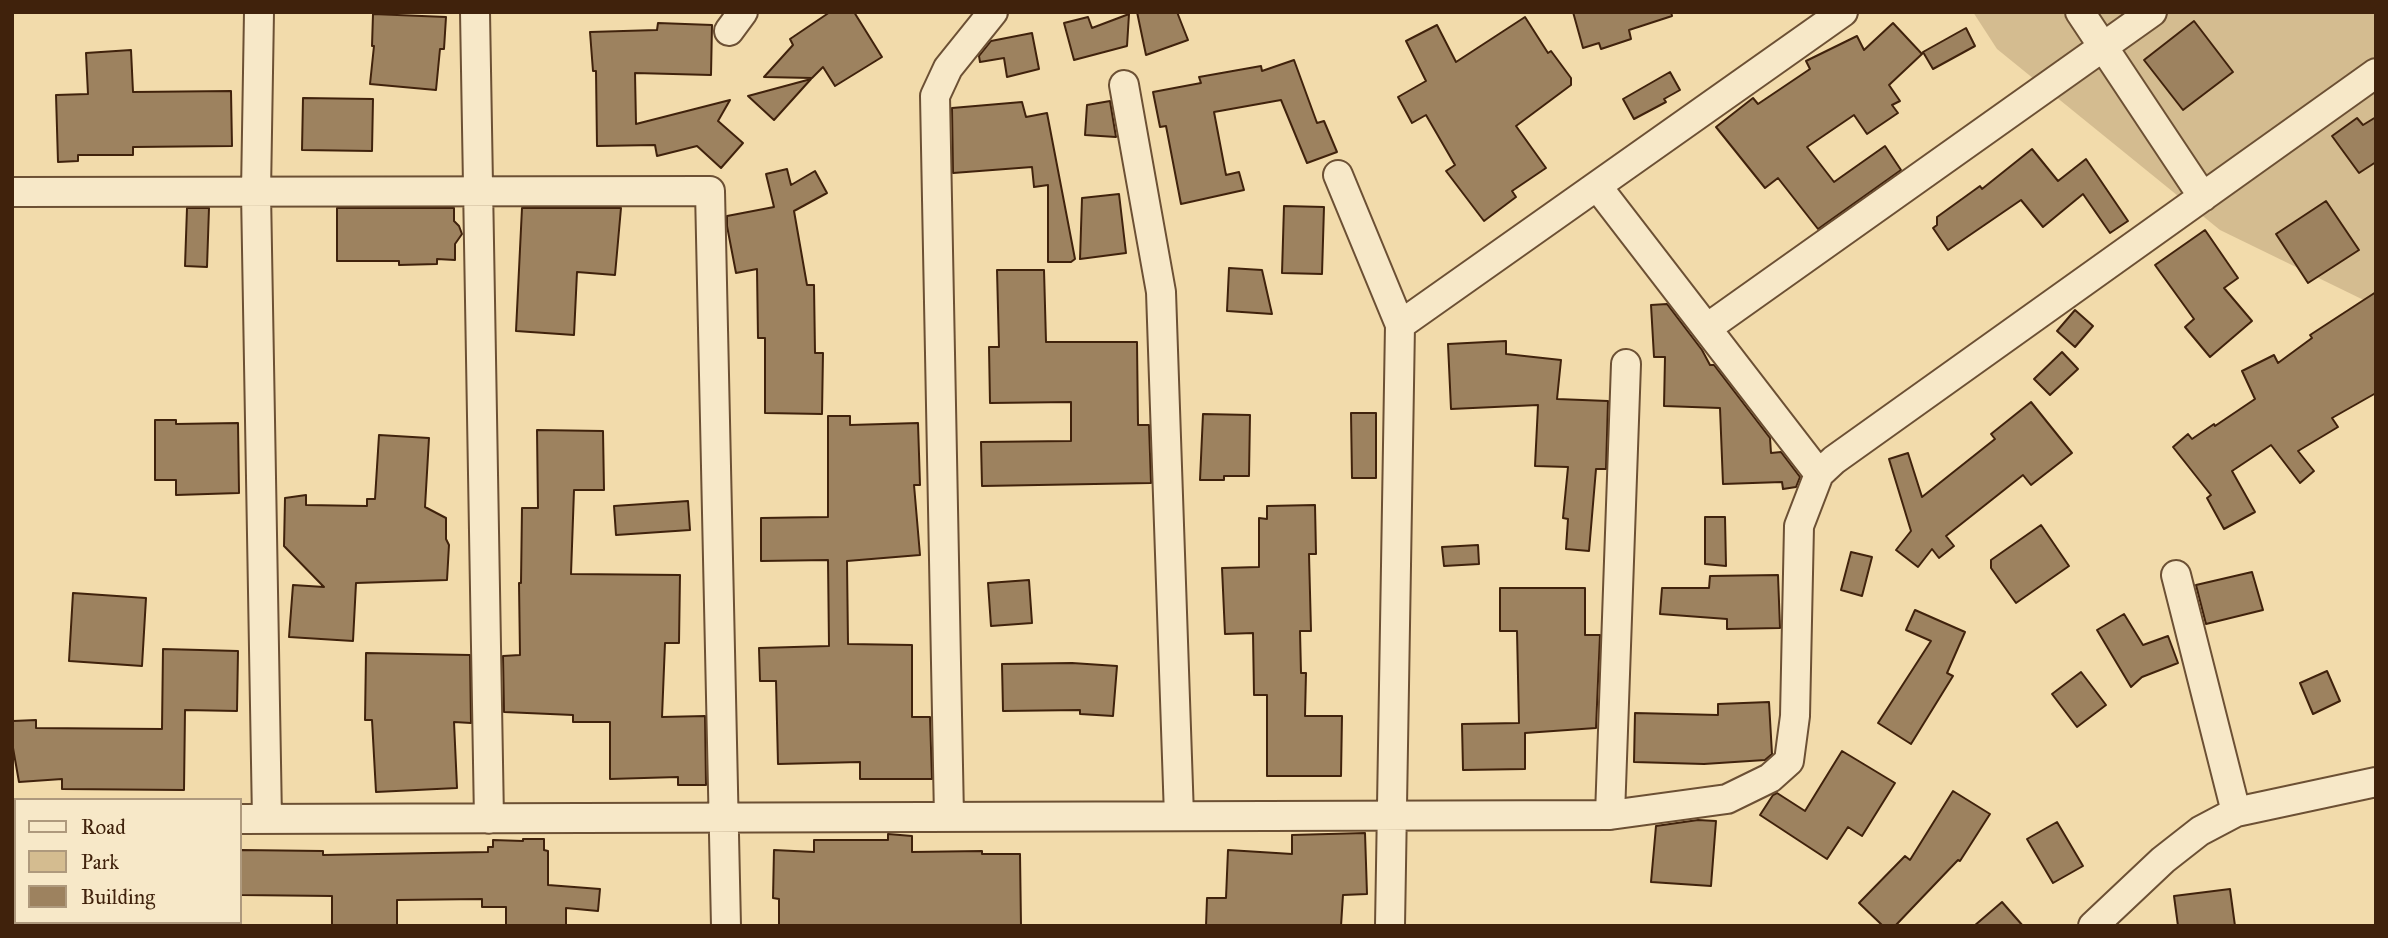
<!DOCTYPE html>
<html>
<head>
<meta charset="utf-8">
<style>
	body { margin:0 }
	#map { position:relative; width:2388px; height:938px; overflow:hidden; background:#f2dbab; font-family:"IM FELL Great Primer",serif }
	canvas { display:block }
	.frame { position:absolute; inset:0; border:14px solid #40220c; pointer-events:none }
	.legend { position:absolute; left:14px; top:798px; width:228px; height:126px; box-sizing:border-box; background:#f7e8c8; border:2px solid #ae997d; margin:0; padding:9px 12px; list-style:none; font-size:21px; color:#40220c }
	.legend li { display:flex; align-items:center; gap:14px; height:35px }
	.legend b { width:35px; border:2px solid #ae997d }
</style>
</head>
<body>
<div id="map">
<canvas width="2388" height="938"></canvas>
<div class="frame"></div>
<ul class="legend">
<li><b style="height:9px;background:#f7e8c8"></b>Road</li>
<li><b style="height:19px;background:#d4bc90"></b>Park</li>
<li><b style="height:19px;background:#9d825f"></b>Building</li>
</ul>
</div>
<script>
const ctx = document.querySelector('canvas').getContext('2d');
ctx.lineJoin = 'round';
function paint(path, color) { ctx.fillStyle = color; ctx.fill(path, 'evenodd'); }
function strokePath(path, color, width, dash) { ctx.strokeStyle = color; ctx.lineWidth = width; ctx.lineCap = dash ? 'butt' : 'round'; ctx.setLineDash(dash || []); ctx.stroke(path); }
const green = new Path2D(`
	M 1973,12 L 2376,12 L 2376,306 L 2220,230 L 1997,49 Z`);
const building = new Path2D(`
	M 830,12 L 854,12 L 882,57 L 835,86 L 823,67 L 812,78 L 764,77 L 793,45 L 790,39 Z
	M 1137,12 L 1177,12 L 1188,40 L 1146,55 Z
	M 1573,12 L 1671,12 L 1672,16 L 1629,30 L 1631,39 L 1601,49 L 1599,43 L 1583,48 Z
	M 373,14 L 446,17 L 444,49 L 440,49 L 436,90 L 370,84 L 374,46 L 372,46 Z
	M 1129,14 L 1127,46 L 1074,60 L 1064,23 L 1088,17 L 1092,28 Z
	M 1525,17 L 1548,53 L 1551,51 L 1571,78 L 1571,85 L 1516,126 L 1546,168 L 1512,191 L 1516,197 L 1484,221 L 1446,171 L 1455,165 L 1426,115 L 1412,123 L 1398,97 L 1426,81 L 1406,41 L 1437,25 L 1456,62 Z
	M 2194,21 L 2233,72 L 2183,110 L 2144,60 Z
	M 658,23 L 712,25 L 711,75 L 635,73 L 636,124 L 730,100 L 718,121 L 743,143 L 721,168 L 697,146 L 657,156 L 655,145 L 597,146 L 596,71 L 593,71 L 590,32 L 657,30 Z
	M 1893,23 L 1922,54 L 1889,85 L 1900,101 L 1892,105 L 1898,113 L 1867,134 L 1854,115 L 1807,147 L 1834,182 L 1885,146 L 1901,170 L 1818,229 L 1778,178 L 1765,188 L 1716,127 L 1753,98 L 1758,104 L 1810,69 L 1806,61 L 1857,36 L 1864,50 Z
	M 1966,28 L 1975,46 L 1933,69 L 1923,52 Z
	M 1032,33 L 1039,69 L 1007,77 L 1004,58 L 980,62 L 979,56 L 991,41 Z
	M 131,50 L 133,92 L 231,91 L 232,146 L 133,147 L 133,155 L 78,155 L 78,161 L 58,162 L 56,95 L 88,94 L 86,53 Z
	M 1294,60 L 1317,123 L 1324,121 L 1337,152 L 1307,163 L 1281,100 L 1214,112 L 1226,175 L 1239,172 L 1244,190 L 1181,204 L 1166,126 L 1160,127 L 1153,92 L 1201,83 L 1199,77 L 1261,66 L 1262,71 Z
	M 1670,72 L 1680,90 L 1664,99 L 1666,102 L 1634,119 L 1623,99 Z
	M 811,79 L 774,120 L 748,96 Z
	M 303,98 L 373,99 L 372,151 L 302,150 Z
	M 1110,101 L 1116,137 L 1085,135 L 1087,105 Z
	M 1022,102 L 1026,117 L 1047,113 L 1075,259 L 1071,262 L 1048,262 L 1048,185 L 1034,187 L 1032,167 L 953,173 L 952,108 Z
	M 2376,117 L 2376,162 L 2359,173 L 2332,136 L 2357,118 L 2363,125 Z
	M 2032,149 L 2058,181 L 2086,159 L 2128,221 L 2110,233 L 2083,194 L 2043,227 L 2021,200 L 1948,250 L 1933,228 L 1937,225 L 1937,217 L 1980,186 L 1982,189 Z
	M 787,169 L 791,185 L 815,171 L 827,193 L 794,211 L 807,285 L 814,285 L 815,353 L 823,353 L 822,414 L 765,413 L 765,338 L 758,338 L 757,269 L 736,273 L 727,226 L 727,216 L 774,207 L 766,174 Z
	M 1119,194 L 1126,253 L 1080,259 L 1082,198 Z
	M 2326,201 L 2359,250 L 2308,283 L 2276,234 Z
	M 1284,206 L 1324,207 L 1322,274 L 1282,273 Z
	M 187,208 L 209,208 L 207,267 L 185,266 Z
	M 337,208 L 454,208 L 454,221 L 459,226 L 462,234 L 455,244 L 455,260 L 437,259 L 437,264 L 399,265 L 399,261 L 337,261 Z
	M 522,208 L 621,208 L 615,275 L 577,272 L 574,335 L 516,331 Z
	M 2205,230 L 2238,278 L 2224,288 L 2252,321 L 2210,357 L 2185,327 L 2194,319 L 2155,265 Z
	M 1229,268 L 1262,270 L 1272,314 L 1227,311 Z
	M 997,270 L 1044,270 L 1046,342 L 1137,342 L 1138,425 L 1149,425 L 1151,483 L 982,486 L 981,442 L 1071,441 L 1071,402 L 990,403 L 989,347 L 999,347 Z
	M 2376,292 L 2376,393 L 2332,418 L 2338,427 L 2298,451 L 2314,471 L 2300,483 L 2271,445 L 2232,471 L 2255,512 L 2224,529 L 2207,498 L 2211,495 L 2173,447 L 2188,434 L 2192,439 L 2214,424 L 2215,426 L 2255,399 L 2242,371 L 2274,355 L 2278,363 L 2312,338 L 2310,335 Z
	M 1667,304 L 1702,350 L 1710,365 L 1714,365 L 1770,438 L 1771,453 L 1781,452 L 1800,477 L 1796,487 L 1783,489 L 1782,482 L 1723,484 L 1720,408 L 1664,406 L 1665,357 L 1654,357 L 1651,305 Z
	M 2075,310 L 2093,326 L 2075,347 L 2057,331 Z
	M 1506,341 L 1506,354 L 1561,360 L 1557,399 L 1608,401 L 1606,469 L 1596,469 L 1589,551 L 1566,549 L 1568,519 L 1563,518 L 1568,467 L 1535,466 L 1538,405 L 1451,409 L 1448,344 Z
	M 2062,352 L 2078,369 L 2050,395 L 2034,379 Z
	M 2031,402 L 2072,453 L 2031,485 L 2023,475 L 1946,536 L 1954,546 L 1939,558 L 1932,549 L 1918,567 L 1896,550 L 1911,531 L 1889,459 L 1908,453 L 1922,497 L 1995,439 L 1991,434 Z
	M 1351,413 L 1376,413 L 1376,478 L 1352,478 Z
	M 1203,414 L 1250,415 L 1249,476 L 1224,476 L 1224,480 L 1200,480 Z
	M 828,416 L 850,416 L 850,425 L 918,423 L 920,485 L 914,485 L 920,555 L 847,561 L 848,644 L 912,645 L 912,717 L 930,717 L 932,779 L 860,779 L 860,762 L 778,764 L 776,681 L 760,681 L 759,648 L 829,646 L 828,560 L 761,561 L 761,518 L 828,517 Z
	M 155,420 L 176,420 L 176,424 L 238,423 L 239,493 L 176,495 L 176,480 L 155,480 Z
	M 537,430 L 603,431 L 604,490 L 574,490 L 571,574 L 680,575 L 679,643 L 665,643 L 662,717 L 705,716 L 706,785 L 678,785 L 678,777 L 610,779 L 610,722 L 573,722 L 573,715 L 504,712 L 503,656 L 520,655 L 519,583 L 521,583 L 522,508 L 538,508 Z
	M 379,435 L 429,438 L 425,507 L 446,518 L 446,539 L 449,545 L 447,580 L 356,583 L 353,641 L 289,637 L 293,585 L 324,587 L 284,546 L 285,498 L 306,495 L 306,505 L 367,506 L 367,499 L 375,499 Z
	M 688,501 L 690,530 L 616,535 L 614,506 Z
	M 1315,505 L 1316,554 L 1309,554 L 1311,631 L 1300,631 L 1301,673 L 1306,673 L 1305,716 L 1342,716 L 1341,776 L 1267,776 L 1267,695 L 1254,695 L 1253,633 L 1225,634 L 1222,568 L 1259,567 L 1259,518 L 1267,519 L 1267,506 Z
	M 1705,517 L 1725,517 L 1726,566 L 1705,564 Z
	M 2041,525 L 2069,566 L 2016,603 L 1991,568 L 1991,560 Z
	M 1478,545 L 1479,564 L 1444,566 L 1442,547 Z
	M 1851,552 L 1872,557 L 1862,596 L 1841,590 Z
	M 2252,572 L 2263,610 L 2206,624 L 2196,585 Z
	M 1778,575 L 1780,628 L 1727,629 L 1727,619 L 1660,614 L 1662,588 L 1709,588 L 1710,576 Z
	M 1029,580 L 1032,623 L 991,626 L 988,583 Z
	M 1500,588 L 1585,588 L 1585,635 L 1600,635 L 1596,728 L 1525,733 L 1525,769 L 1463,770 L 1462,724 L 1519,723 L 1517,631 L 1500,631 Z
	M 73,593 L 146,598 L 142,666 L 69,661 Z
	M 1915,610 L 1965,632 L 1947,673 L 1953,676 L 1911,744 L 1878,723 L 1931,641 L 1906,630 Z
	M 2124,614 L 2143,645 L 2168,636 L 2178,663 L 2142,677 L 2131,687 L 2097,630 Z
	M 163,649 L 238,651 L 237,711 L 185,710 L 184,790 L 62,789 L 62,779 L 19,782 L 13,748 L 13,721 L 36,720 L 36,728 L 162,729 Z
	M 366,653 L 470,655 L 471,723 L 454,722 L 457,788 L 376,792 L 372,720 L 365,720 Z
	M 1072,663 L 1117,666 L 1113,716 L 1080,714 L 1080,710 L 1003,711 L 1002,664 Z
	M 2327,671 L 2340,701 L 2313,714 L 2300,683 Z
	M 2081,672 L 2106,705 L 2077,727 L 2052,694 Z
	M 1769,702 L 1772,754 L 1765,760 L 1704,764 L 1634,762 L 1635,713 L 1718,715 L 1718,704 Z
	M 1842,751 L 1895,783 L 1862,836 L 1848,827 L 1827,859 L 1760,815 L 1773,795 L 1777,793 L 1805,811 Z
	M 1953,791 L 1990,814 L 1960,861 L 1958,860 L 1895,926 L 1883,926 L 1859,903 L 1905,856 L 1910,860 Z
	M 1698,820 L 1716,821 L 1711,886 L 1651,882 L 1656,826 Z
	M 2057,822 L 2083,866 L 2053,883 L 2027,839 Z
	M 1365,833 L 1367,894 L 1343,895 L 1341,926 L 1206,926 L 1207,898 L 1226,898 L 1228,850 L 1292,854 L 1292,835 Z
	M 888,834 L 912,836 L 912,852 L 982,851 L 982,854 L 1020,854 L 1021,926 L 779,926 L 779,899 L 773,898 L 774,850 L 814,852 L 814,840 L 888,840 Z
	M 523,839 L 544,839 L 544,850 L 548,851 L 548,885 L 600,889 L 598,911 L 566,908 L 566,926 L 506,926 L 506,907 L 482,907 L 482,899 L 397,900 L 397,926 L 332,926 L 332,896 L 240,895 L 240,850 L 323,851 L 323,855 L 488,852 L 488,847 L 493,847 L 493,840 L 523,841 Z
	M 2230,889 L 2235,926 L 2178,926 L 2174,896 Z
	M 2002,902 L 2023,926 L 1974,926 Z`);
const street = new Path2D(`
	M 259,12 L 256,192 L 267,819
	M 475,12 L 489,819
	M 2080,12 L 2203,197
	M 729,31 L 743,12
	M 1124,85 L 1161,292 L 1179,816
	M 1338,175 L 1400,325 L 1390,926
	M 1597,186 L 1819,474
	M 12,192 L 710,191 L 726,926
	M 1400,325 L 1843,12
	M 1707,328 L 2152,12
	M 2176,575 L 2236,812
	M 1610,815 L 1626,364
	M 949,817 L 935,96 L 948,68 L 993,12
	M 240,819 L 1610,815 L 1727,799 L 1770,778 L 1789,761 L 1795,716 L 1799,526 L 1819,474 L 1834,460 L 2376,73
	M 12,820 L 16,820
	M 2093,926 L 2163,860 L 2200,831 L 2236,812 L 2376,782`);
paint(green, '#d4bc90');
paint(building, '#9d825f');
strokePath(building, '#40220c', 2);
strokePath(street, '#6c5034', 32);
strokePath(street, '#f7e8c8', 28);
</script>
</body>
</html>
